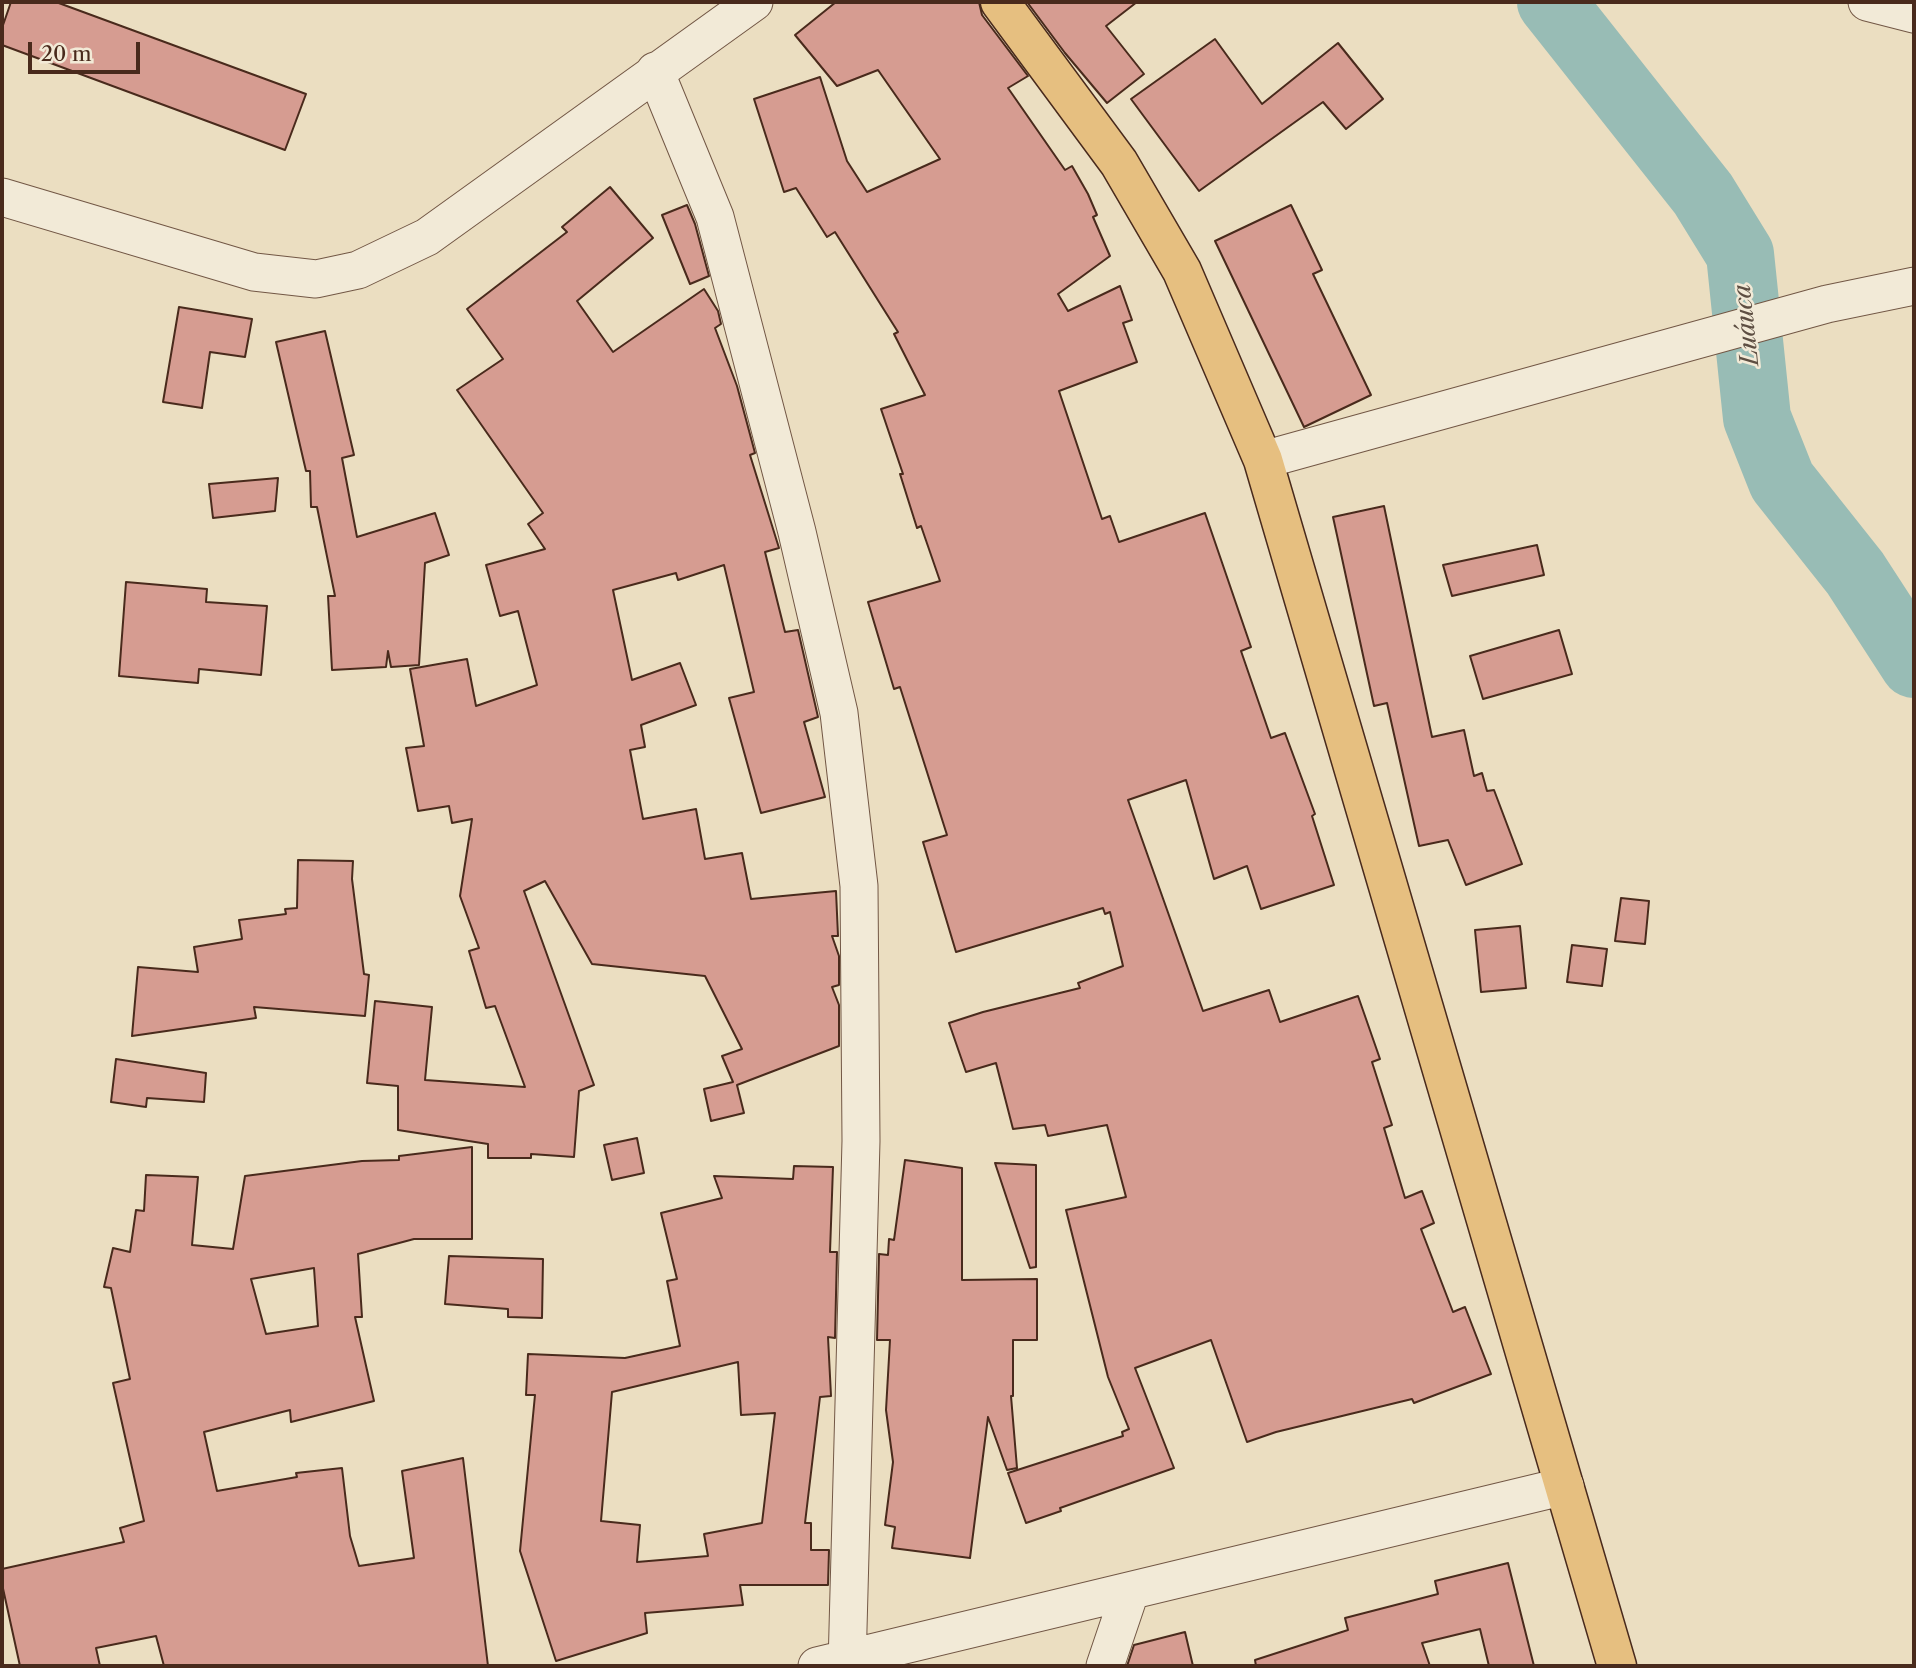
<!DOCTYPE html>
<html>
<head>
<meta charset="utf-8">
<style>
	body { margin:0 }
	#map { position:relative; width:1916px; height:1668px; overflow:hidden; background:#ebdec1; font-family:"Libre Caslon Text",serif }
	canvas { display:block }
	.frame { position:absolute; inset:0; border:4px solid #492a1c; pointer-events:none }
	.scale { position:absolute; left:28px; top:42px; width:112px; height:32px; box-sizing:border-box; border:4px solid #492a1c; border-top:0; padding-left:9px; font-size:21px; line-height:24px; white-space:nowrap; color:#492a1c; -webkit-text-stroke:5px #f2ead7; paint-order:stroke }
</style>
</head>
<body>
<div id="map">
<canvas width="1916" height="1668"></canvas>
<div class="frame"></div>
<div class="scale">20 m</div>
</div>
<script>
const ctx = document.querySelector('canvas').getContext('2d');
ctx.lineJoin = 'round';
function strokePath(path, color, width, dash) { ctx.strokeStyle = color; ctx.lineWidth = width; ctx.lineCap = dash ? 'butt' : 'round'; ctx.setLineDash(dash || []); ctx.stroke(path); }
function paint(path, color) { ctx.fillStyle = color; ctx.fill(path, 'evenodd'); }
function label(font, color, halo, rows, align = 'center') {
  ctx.font = font + ' "Libre Caslon Text",serif'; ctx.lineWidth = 5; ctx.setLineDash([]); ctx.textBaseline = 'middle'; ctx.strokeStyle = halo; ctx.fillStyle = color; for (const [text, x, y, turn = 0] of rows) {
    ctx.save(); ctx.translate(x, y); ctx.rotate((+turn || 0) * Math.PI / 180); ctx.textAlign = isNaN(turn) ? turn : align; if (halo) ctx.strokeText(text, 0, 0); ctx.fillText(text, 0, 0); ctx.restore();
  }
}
const river = new Path2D(`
	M 1551,2 L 1703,194 L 1740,254 L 1757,418 L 1782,481 L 1855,573 L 1914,664`);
const building = new Path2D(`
	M 11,2 L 56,2 L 306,94 L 285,150 L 2,45 L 2,28 Z
	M 836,2 L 979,2 L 982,15 L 1028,76 L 1008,88 L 1065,170 L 1072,166 L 1088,194 L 1097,215 L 1093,217 L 1110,256 L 1058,294 L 1068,311 L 1120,286 L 1132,320 L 1123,323 L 1137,362 L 1059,391 L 1102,519 L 1110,516 L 1119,542 L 1205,513 L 1251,647 L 1241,651 L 1271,738 L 1285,733 L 1315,814 L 1312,816 L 1334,885 L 1261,909 L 1247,866 L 1214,879 L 1186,780 L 1128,800 L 1203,1011 L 1269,990 L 1280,1022 L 1358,996 L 1380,1059 L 1372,1062 L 1392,1125 L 1384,1128 L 1405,1198 L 1422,1191 L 1434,1223 L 1421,1229 L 1453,1312 L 1465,1307 L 1491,1374 L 1414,1403 L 1412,1399 L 1276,1432 L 1247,1442 L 1211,1340 L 1135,1368 L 1174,1468 L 1060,1508 L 1061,1511 L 1026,1523 L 1008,1473 L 1123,1436 L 1122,1432 L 1129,1429 L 1108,1377 L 1066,1210 L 1126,1197 L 1107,1125 L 1048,1136 L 1045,1125 L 1013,1129 L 996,1063 L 966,1072 L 949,1023 L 983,1012 L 1080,988 L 1078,983 L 1123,966 L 1110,912 L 1105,914 L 1103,908 L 956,952 L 923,842 L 947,835 L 900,687 L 894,689 L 868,602 L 940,581 L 921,526 L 917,528 L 900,474 L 903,474 L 881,409 L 925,395 L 894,334 L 898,332 L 835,232 L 827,237 L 796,188 L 784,192 L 754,99 L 820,77 L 847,161 L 867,192 L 940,159 L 878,70 L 837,86 L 795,35 Z
	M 1027,2 L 1137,2 L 1106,26 L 1144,74 L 1107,103 L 1065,53 Z
	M 1215,39 L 1262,104 L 1338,43 L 1383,99 L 1346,129 L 1323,102 L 1199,191 L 1131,99 Z
	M 610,187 L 653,238 L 577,301 L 613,352 L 704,289 L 718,311 L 721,324 L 715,328 L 737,386 L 755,453 L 750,455 L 779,548 L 765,552 L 785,632 L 798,630 L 818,717 L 804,722 L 825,797 L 761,813 L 729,698 L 754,692 L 724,565 L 678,580 L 676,573 L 613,590 L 632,680 L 680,663 L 696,705 L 641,725 L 645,747 L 630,750 L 643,819 L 696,809 L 705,859 L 742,853 L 751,899 L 836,891 L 838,936 L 832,936 L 839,956 L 839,985 L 832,987 L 839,1005 L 839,1046 L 737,1085 L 744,1113 L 711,1121 L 704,1089 L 733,1082 L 722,1056 L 742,1049 L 705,976 L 592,964 L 545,881 L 524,891 L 594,1085 L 579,1091 L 574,1157 L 531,1154 L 531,1158 L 488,1158 L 488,1144 L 398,1130 L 398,1086 L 367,1083 L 375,1001 L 432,1007 L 425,1080 L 525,1087 L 495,1006 L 486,1008 L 469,951 L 479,948 L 460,896 L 472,819 L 452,823 L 449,806 L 418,811 L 406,748 L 424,746 L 410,669 L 467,659 L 476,706 L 537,685 L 518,611 L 500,616 L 486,565 L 545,549 L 528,524 L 543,513 L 457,390 L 503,359 L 467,309 L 567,232 L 562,227 Z
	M 687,205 L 695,224 L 709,276 L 690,284 L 662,215 Z
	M 1291,205 L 1322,270 L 1313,274 L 1371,395 L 1304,427 L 1215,241 Z
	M 179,307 L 252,319 L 245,357 L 210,352 L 202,408 L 163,402 Z
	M 325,331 L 354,455 L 342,458 L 357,537 L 435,513 L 449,555 L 425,563 L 419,665 L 391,667 L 388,651 L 386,667 L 332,670 L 328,596 L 335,596 L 317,507 L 311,507 L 310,471 L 306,471 L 276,342 Z
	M 278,478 L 275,511 L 213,518 L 209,484 Z
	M 1384,506 L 1432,737 L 1464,730 L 1474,776 L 1482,773 L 1487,791 L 1494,790 L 1522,864 L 1466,885 L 1448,840 L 1419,846 L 1387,703 L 1374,706 L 1340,549 L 1333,517 Z
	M 1537,545 L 1544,575 L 1452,596 L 1443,565 Z
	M 126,582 L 207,589 L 206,602 L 267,606 L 261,675 L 199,669 L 198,683 L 119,676 Z
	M 1559,630 L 1572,674 L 1483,699 L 1470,656 Z
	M 298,860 L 353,861 L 352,879 L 364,974 L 369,975 L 365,1016 L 254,1007 L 256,1018 L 132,1036 L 138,967 L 198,972 L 194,947 L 242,939 L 239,920 L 286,914 L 285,909 L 297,908 Z
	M 1621,898 L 1649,901 L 1645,944 L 1615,941 Z
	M 1520,926 L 1526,988 L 1481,992 L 1475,930 Z
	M 1572,945 L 1607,949 L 1602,986 L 1567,982 Z
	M 116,1059 L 206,1073 L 204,1102 L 147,1098 L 146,1107 L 111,1102 Z
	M 637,1138 L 644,1173 L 612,1180 L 604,1145 Z
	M 472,1147 L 472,1239 L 414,1239 L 358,1254 L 362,1317 L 355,1317 L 374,1401 L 291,1422 L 290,1410 L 204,1432 L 217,1491 L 297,1477 L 296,1473 L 342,1468 L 350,1536 L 359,1566 L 414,1558 L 402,1471 L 463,1458 L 488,1666 L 164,1666 L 156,1636 L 96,1648 L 100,1666 L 20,1666 L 2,1584 L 2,1569 L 124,1542 L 120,1528 L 144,1521 L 113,1383 L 130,1379 L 111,1288 L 104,1287 L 113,1248 L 130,1252 L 136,1210 L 144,1211 L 146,1175 L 198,1177 L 192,1245 L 233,1249 L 245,1176 L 362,1161 L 399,1160 L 399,1156 ZM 314,1268 L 318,1326 L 266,1334 L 251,1279 Z
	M 905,1160 L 962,1168 L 962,1280 L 1037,1279 L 1037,1340 L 1013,1340 L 1013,1396 L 1011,1396 L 1017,1468 L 1007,1470 L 988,1417 L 970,1558 L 892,1548 L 895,1527 L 885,1525 L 893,1462 L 886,1410 L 890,1340 L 877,1340 L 879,1254 L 888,1255 L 889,1239 L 894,1240 Z
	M 995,1163 L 1036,1165 L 1036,1267 L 1030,1268 Z
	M 794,1166 L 833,1167 L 830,1252 L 837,1252 L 835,1338 L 828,1337 L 831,1396 L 820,1397 L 805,1523 L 811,1523 L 811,1550 L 829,1550 L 828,1585 L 740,1585 L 743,1605 L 645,1613 L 647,1633 L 556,1661 L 520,1551 L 535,1395 L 526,1395 L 528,1354 L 625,1358 L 680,1346 L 667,1281 L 677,1279 L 661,1213 L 722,1198 L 714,1176 L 793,1179 ZM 738,1362 L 741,1415 L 775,1413 L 762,1523 L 704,1534 L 708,1556 L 637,1562 L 640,1525 L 601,1521 L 612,1392 Z
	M 449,1256 L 543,1259 L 542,1318 L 508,1317 L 508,1309 L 445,1304 Z
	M 1508,1563 L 1534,1666 L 1489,1666 L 1480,1629 L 1422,1643 L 1430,1666 L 1256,1666 L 1255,1660 L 1348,1630 L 1345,1618 L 1438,1594 L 1435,1581 Z
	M 1185,1632 L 1193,1666 L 1127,1666 L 1134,1645 Z`);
const minor = new Path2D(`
	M 1867,2 L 1914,14
	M 655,71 L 715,217 L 797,532 L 839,713 L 859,886 L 861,1141 L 847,1666
	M 2,197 L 254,272 L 316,279 L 358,270 L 427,237 L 754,2
	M 1263,460 L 1827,304 L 1914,286
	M 817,1666 L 1565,1486
	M 1105,1666 L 1130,1592`);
const primary = new Path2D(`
	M 1000,2 L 1119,163 L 1182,271 L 1263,460 L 1617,1666`);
const waterNames = [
	["Luáuca",1747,325,-96]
];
strokePath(river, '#98bcb5', 68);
paint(building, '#d69c91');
strokePath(building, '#492a1c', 2);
strokePath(minor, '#725745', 39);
strokePath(primary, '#492a1c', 41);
strokePath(minor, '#f2ead7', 37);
strokePath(primary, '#e6bf80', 38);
label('italic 24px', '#5d4e42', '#f2ead7', waterNames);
</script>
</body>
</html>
